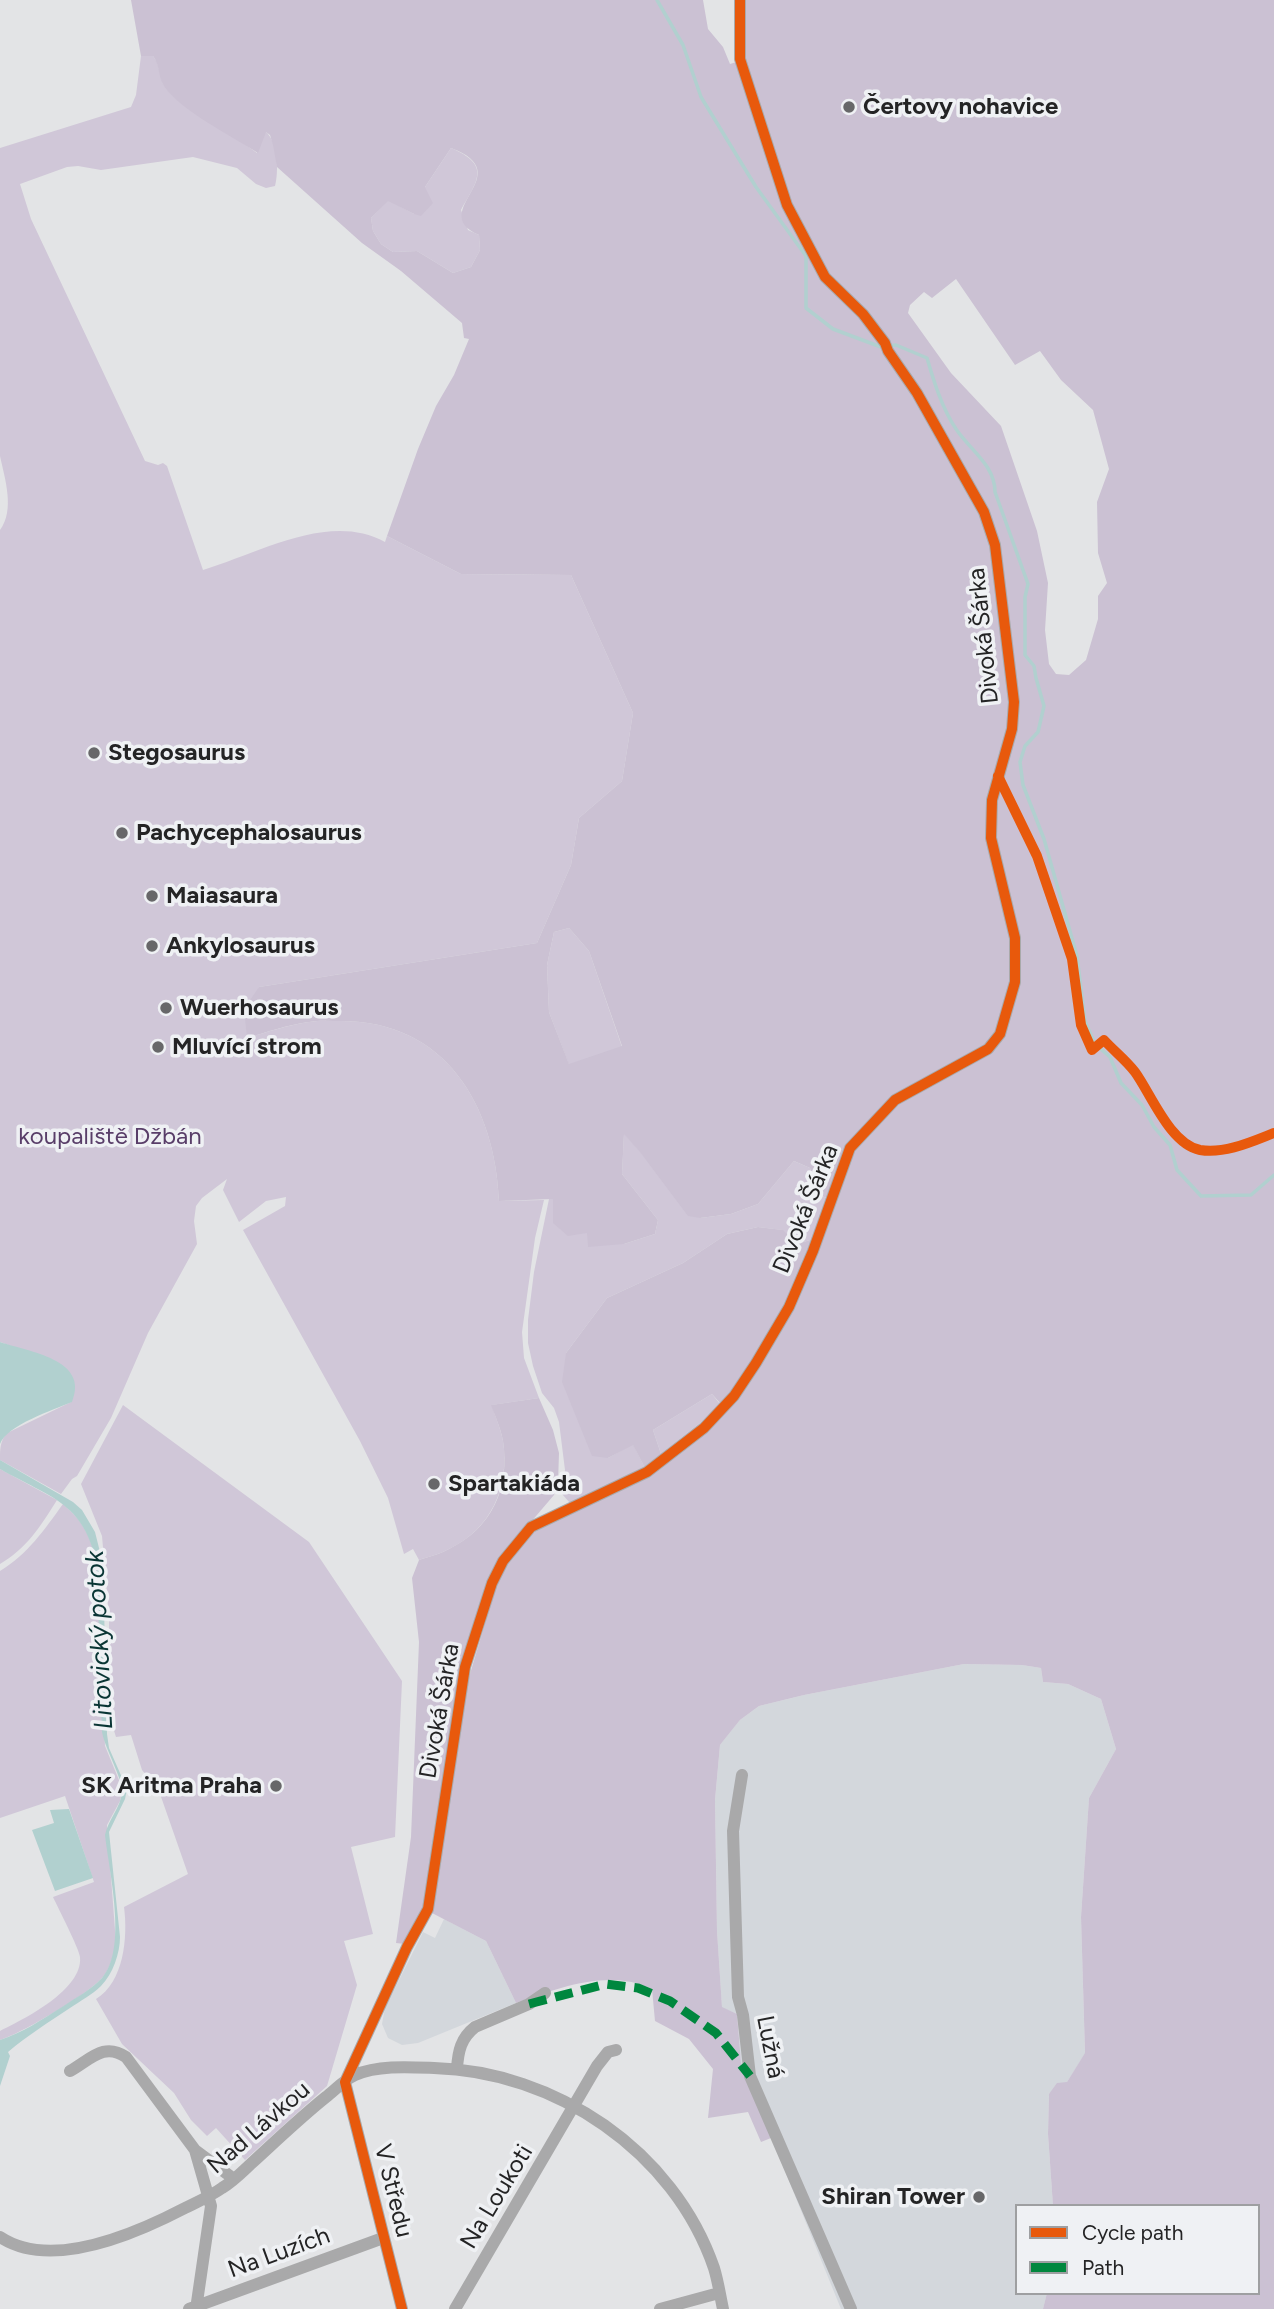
<!DOCTYPE html>
<html>
<head>
<meta charset="utf-8">
<style>
	body { margin:0 }
	#map { position:relative; width:1274px; height:2309px; overflow:hidden; background:#e3e4e6; font-family:Figtree,sans-serif }
	canvas { display:block }
	.legend { position:absolute; left:1015px; top:2204px; width:245px; height:91px; box-sizing:border-box; background:#eff1f4; border:2px solid #9e9fa1; margin:0; padding:9px 12px; list-style:none; font-size:21px; color:#242425 }
	.legend li { display:flex; align-items:center; gap:14px; height:35px }
	.legend b { width:35px; border:2px solid #9e9fa1 }
</style>
</head>
<body>
<div id="map">
<canvas width="1274" height="2309"></canvas>
<ul class="legend">
<li><b style="height:9px;background:#e8590c"></b>Cycle path</li>
<li><b style="height:9px;background:#00873e"></b>Path</li>
</ul>
</div>
<script>
const ctx = document.querySelector('canvas').getContext('2d');
ctx.lineJoin = 'round';
function paint(path, color) { ctx.fillStyle = color; ctx.fill(path, 'evenodd'); }
function strokePath(path, color, width, dash) { ctx.strokeStyle = color; ctx.lineWidth = width; ctx.lineCap = dash ? 'butt' : 'round'; ctx.setLineDash(dash || []); ctx.stroke(path); }
function label(font, color, halo, rows, align = 'center') {
  ctx.font = font + ' Figtree,sans-serif'; ctx.lineWidth = 7; ctx.setLineDash([]); ctx.textBaseline = 'middle'; ctx.strokeStyle = halo; ctx.fillStyle = color; for (const [text, x, y, turn = 0] of rows) {
    ctx.save(); ctx.translate(x, y); ctx.rotate((+turn || 0) * Math.PI / 180); ctx.textAlign = isNaN(turn) ? turn : align; if (halo) ctx.strokeText(text, 0, 0); ctx.fillText(text, 0, 0); ctx.restore();
  }
}
const built = new Path2D(`
	M 964,1664 L 1022,1665 L 1041,1668 L 1043,1682 L 1068,1684 L 1101,1699 L 1116,1749 L 1089,1798 L 1081,1917 L 1085,2054 L 1067,2082 L 1049,2094 L 1048,2134 L 1053,2206 L 1017,2206 L 1017,2293 L 1047,2293 L 1043,2309 L 841,2309 L 741,2063 L 737,2014 L 722,2008 L 717,1931 L 715,1800 L 720,1745 L 740,1720 L 759,1706 L 804,1695 Z
	M 444,1919 L 486,1941 L 516,2003 L 418,2043 L 402,2045 L 388,2038 L 382,2024 L 385,2008 L 423,1932 L 435,1938 Z`);
const green = new Path2D(`
	M 141,56 L 153,56 L 157,62 L 163,84 L 257,153 L 265,131 C 278,141 279,172 275,186 L 266,188 L 256,184 L 237,168 L 193,157 L 101,170 L 78,166 L 67,167 L 20,184 L 31,219 L 145,461 L 158,465 L 163,463 L 167,466 L 203,570 C 257,554 329,511 385,542 L 387,536 L 461,574 L 571,575 L 633,713 L 622,781 L 579,818 L 571,865 L 537,943 L 259,987 L 247,1038 C 267,1032 288,1025 309,1022 C 320,1020 331,1021 341,1021 C 446,1021 495,1106 499,1201 L 544,1200 L 535,1238 L 522,1332 L 524,1358 L 539,1398 L 492,1405 C 495,1417 501,1429 503,1441 C 510,1487 491,1529 449,1549 C 440,1554 428,1557 419,1560 L 413,1549 L 404,1554 L 388,1498 L 360,1441 L 243,1230 L 285,1206 L 286,1197 L 266,1201 L 239,1222 L 223,1190 L 227,1179 L 202,1198 L 196,1206 L 194,1221 L 197,1244 L 148,1333 L 111,1418 L 77,1476 L 72,1479 L 61,1494 L 0,1460 C 0,1449 0,1441 7,1433 L 71,1402 L 25,1351 L 0,1342 L 0,530 C 15,510 5,479 0,456 L 0,148 L 131,107 L 136,95 Z
	M 451,148 C 491,165 478,180 461,210 L 468,230 L 479,235 L 480,250 L 471,267 L 453,273 L 417,251 L 393,252 L 381,244 L 373,231 L 371,218 L 388,200 L 414,214 L 425,187 Z
	M 569,928 L 589,951 L 622,1047 L 569,1065 L 549,1012 L 547,965 L 554,932 Z
	M 624,1133 L 700,1218 L 731,1214 L 758,1204 L 794,1161 L 810,1168 L 820,1195 L 835,1202 L 823,1236 L 797,1244 L 782,1230 L 758,1227 L 727,1234 L 683,1263 L 607,1298 L 566,1353 L 608,1458 L 633,1444 L 645,1468 L 570,1503 L 562,1494 L 565,1470 L 559,1422 L 554,1408 L 542,1393 L 533,1366 L 528,1343 L 528,1320 L 534,1272 L 549,1199 L 553,1199 L 587,1233 L 624,1244 L 655,1234 L 658,1220 L 622,1174 Z
	M 712,1394 L 720,1404 L 710,1415 L 661,1454 L 653,1430 Z
	M 123,1405 L 309,1542 L 402,1681 L 395,1837 L 351,1847 L 373,1934 L 344,1941 L 357,1985 L 327,2086 L 245,2160 L 216,2128 L 207,2136 L 191,2120 L 174,2093 L 122,2044 L 96,1999 C 124,1982 128,1937 124,1907 L 188,1874 L 159,1791 L 142,1770 L 131,1735 L 116,1737 L 109,1715 L 109,1615 L 102,1536 L 81,1484 Z
	M 0,1469 L 57,1500 C 41,1526 26,1549 0,1564 Z
	M 63,1504 C 85,1523 91,1537 97,1565 L 105,1746 L 121,1785 L 122,1792 L 120,1801 L 107,1825 L 116,1943 C 114,1955 110,1969 102,1978 C 87,1995 22,2033 0,2040 L 0,2031 C 24,2019 83,1990 80,1957 C 79,1948 58,1908 53,1897 L 94,1882 L 65,1796 L 0,1818 L 0,1571 C 28,1554 44,1530 63,1504 Z`);
const forest = new Path2D(`
	M 131,0 L 703,0 L 708,29 L 723,47 L 730,64 L 746,59 L 743,0 L 1274,0 L 1274,2309 L 1043,2309 L 1047,2293 L 1258,2293 L 1258,2206 L 1053,2206 L 1048,2134 L 1049,2094 L 1057,2083 L 1067,2082 L 1085,2053 L 1081,1917 L 1089,1798 L 1116,1749 L 1101,1699 L 1068,1684 L 1043,1682 L 1041,1668 L 1022,1665 L 964,1664 L 804,1695 L 759,1706 L 740,1720 L 720,1745 L 715,1800 L 717,1931 L 722,2007 L 737,2014 L 741,2063 L 771,2138 L 761,2142 L 748,2112 L 708,2118 L 713,2069 L 689,2039 L 655,2021 L 652,1989 C 609,1968 558,1988 516,2003 L 486,1941 L 432,1913 L 464,1694 L 498,1580 L 509,1558 L 532,1532 L 645,1468 L 633,1445 L 608,1458 L 592,1456 L 562,1382 L 566,1353 L 607,1298 L 683,1263 L 727,1234 L 758,1227 L 783,1230 L 797,1244 L 823,1236 L 835,1202 L 820,1195 L 810,1168 L 794,1161 L 758,1204 L 731,1214 L 700,1218 L 688,1216 L 640,1152 L 624,1134 L 622,1174 L 658,1220 L 655,1234 L 624,1244 L 588,1247 L 587,1233 L 568,1236 L 553,1223 L 553,1199 L 499,1201 C 495,1106 446,1021 341,1021 C 331,1021 319,1020 309,1022 C 287,1025 267,1032 247,1038 L 244,1009 L 259,987 L 537,943 L 571,865 L 579,818 L 622,781 L 633,713 L 571,575 L 461,574 L 387,536 L 418,449 L 436,406 L 454,375 L 469,339 L 464,338 L 462,323 L 401,271 L 362,243 L 277,167 L 273,145 L 270,135 L 266,132 L 258,153 C 232,136 181,111 164,86 C 158,77 160,65 153,56 L 141,56 ZM 451,148 C 521,174 425,211 479,235 L 480,250 L 471,267 L 453,273 L 417,251 L 393,252 L 381,244 L 373,231 L 371,218 L 388,201 L 414,214 L 421,216 L 433,203 L 425,187 ZM 956,279 L 1015,365 L 1040,351 L 1061,380 L 1093,410 L 1109,469 L 1097,502 L 1098,553 L 1107,583 L 1098,596 L 1098,619 L 1086,660 L 1069,675 L 1056,674 L 1049,664 L 1045,630 L 1048,583 L 1037,531 L 1001,426 L 951,373 L 908,313 L 910,305 L 924,292 L 932,298 ZM 569,928 L 589,951 L 622,1046 L 569,1064 L 549,1012 L 547,965 L 554,932 ZM 712,1394 L 720,1403 L 710,1415 L 661,1454 L 653,1430 Z
	M 539,1398 L 553,1430 L 559,1453 L 558,1483 L 554,1495 L 507,1550 L 459,1670 L 423,1907 L 405,1944 L 396,1943 L 411,1837 L 419,1642 L 412,1578 L 419,1560 C 428,1557 440,1554 449,1549 C 492,1528 510,1488 503,1441 C 501,1429 495,1416 491,1405 Z`);
const water = new Path2D(`
	M 0,1342 C 29,1352 90,1359 72,1402 C 53,1410 7,1425 0,1444 Z
	M 0,1460 L 73,1502 L 82,1510 L 95,1532 L 103,1564 L 107,1734 L 109,1748 L 127,1789 L 125,1799 L 109,1832 L 120,1937 C 120,1953 113,1974 101,1986 C 92,1995 80,2001 70,2008 C 49,2022 27,2036 8,2052 L 10,2056 L 0,2086 L 0,2040 C 22,2033 43,2019 62,2007 C 75,1998 91,1990 102,1978 C 128,1948 109,1872 105,1835 C 108,1820 121,1807 122,1792 C 123,1779 105,1749 102,1732 L 97,1565 C 84,1502 51,1498 0,1469 Z
	M 69,1809 L 93,1878 L 55,1891 L 32,1830 L 54,1823 L 50,1810 Z`);
const stream = new Path2D(`
	M 657,0 L 683,45 L 701,97 L 756,187 L 806,256 L 806,308 L 833,329 L 881,347
	M 889,346 L 896,345 L 927,358 C 934,382 942,408 956,429 C 970,450 995,465 995,492 L 1028,584 L 1025,597 L 1025,655 L 1034,666 L 1036,678 L 1044,706 L 1038,732 L 1025,746 L 1020,762 L 1023,785 L 1044,839 L 1077,956 L 1085,1021 L 1095,1044 L 1110,1057 L 1121,1083 L 1142,1105 L 1154,1127 L 1170,1145 L 1177,1170 L 1201,1196 L 1251,1195 L 1274,1175`);
const street = new Path2D(`
	M 742,1775 L 733,1831 L 738,1997 L 743,2015 L 750,2076 L 851,2309
	M 457,2069 C 458,2051 461,2038 475,2027 L 529,2004 L 545,1993
	M 70,2071 C 91,2059 104,2042 126,2057 L 195,2150 L 234,2179
	M 345,2082 L 407,1947 L 428,1909 L 465,1667 L 492,1583 L 503,1561 L 531,1527 L 647,1472 L 704,1428 L 734,1396 L 756,1363 L 789,1307 L 813,1251 L 850,1148 L 895,1100 L 988,1049 L 1000,1034 L 1015,982 L 1015,938 L 991,838 L 992,800 L 1012,729 L 1014,702 L 995,545 L 984,512 L 917,393 L 888,351 L 885,343 L 863,314 L 825,277 L 787,205 L 740,59 L 740,0
	M 345,2082 L 402,2309
	M 195,2150 L 211,2206 L 196,2309
	M 0,2237 C 51,2271 137,2233 185,2208 C 197,2202 211,2196 222,2188 C 234,2181 244,2170 254,2161 C 278,2139 301,2117 326,2097 C 335,2090 344,2080 355,2075 C 378,2065 409,2067 434,2068 C 555,2071 674,2151 714,2268 C 718,2281 720,2295 723,2309
	M 189,2309 L 383,2238
	M 455,2309 L 597,2066 L 608,2052 L 616,2050
	M 660,2309 L 719,2293`);
const quiet = new Path2D(`
	M 529,2004 L 606,1984 L 638,1988 L 670,2001 L 716,2033 L 750,2076`);
const cycleway = new Path2D(`
	M 998,776 L 1037,856 L 1072,959 L 1081,1025 L 1092,1050 L 1104,1040 C 1114,1051 1126,1060 1135,1072 C 1151,1094 1170,1144 1200,1150 C 1225,1154 1251,1142 1274,1133
	M 402,2309 L 345,2082 L 407,1947 L 428,1909 L 465,1667 L 492,1583 L 503,1561 L 531,1527 L 647,1472 L 704,1428 L 734,1396 L 756,1363 L 789,1307 L 813,1251 L 850,1148 L 895,1100 L 988,1049 L 1000,1034 L 1015,982 L 1015,938 L 991,838 L 992,800 L 1012,729 L 1014,702 L 995,545 L 984,512 L 917,393 L 888,351 L 885,343 L 863,314 L 825,277 L 787,205 L 740,59 L 740,0`);
const markers = [
	[849,107,7,"#676769"],
	[94,753,7,"#676769"],
	[122,833,7,"#676769"],
	[152,896,7,"#676769"],
	[152,946,7,"#676769"],
	[166,1008,7,"#676769"],
	[158,1047,7,"#676769"],
	[434,1484,7,"#676769"],
	[276,1786,7,"#676769"],
	[979,2197,7,"#676769"]
];
const poiNames = [
	["Čertovy nohavice",863,107],
	["Stegosaurus",108,753],
	["Pachycephalosaurus",136,833],
	["Maiasaura",166,896],
	["Ankylosaurus",166,946],
	["Wuerhosaurus",180,1008],
	["Mluvící strom",172,1047],
	["Spartakiáda",448,1484],
	["SK Aritma Praha",262,1786,"right"],
	["Shiran Tower",965,2197,"right"]
];
const streetNames = [
	["Divoká Šárka",984,636,-96],
	["Divoká Šárka",806,1209,-68],
	["Divoká Šárka",440,1711,-80],
	["Lužná",770,2047,79],
	["Nad Lávkou",259,2128,-41],
	["V Středu",393,2191,76],
	["Na Loukoti",497,2197,-59],
	["Na Luzích",279,2253,-20]
];
const parkNames = [
	["koupaliště Džbán",110,1137]
];
const waterNames = [
	["Litovický potok",100,1640,-93]
];
paint(built, '#d3d7dc');
paint(green, '#d0c7d8');
paint(forest, '#cbc1d3');
paint(water, '#b1d0cf');
strokePath(stream, '#b1d0cf', 3.5);
strokePath(street, '#a9a9aa', 12);
strokePath(quiet, '#00873e', 9, [18, 9]);
strokePath(cycleway, '#e8590c', 10);
for (const [x, y, r, color] of markers) { const dot = new Path2D(); dot.arc(x, y, r, 0, 2 * Math.PI); ctx.fillStyle = color; ctx.fill(dot); strokePath(dot, '#eff1f4', 2.5); }
label('bold 24px', '#242425', '#eff1f4', poiNames, 'left');
label('24px', '#242425', '#eff1f4', streetNames);
label('24px', '#593e69', '#eff1f4', parkNames);
label('italic 26px', '#093534', '#eff1f4', waterNames);
</script>
</body>
</html>
